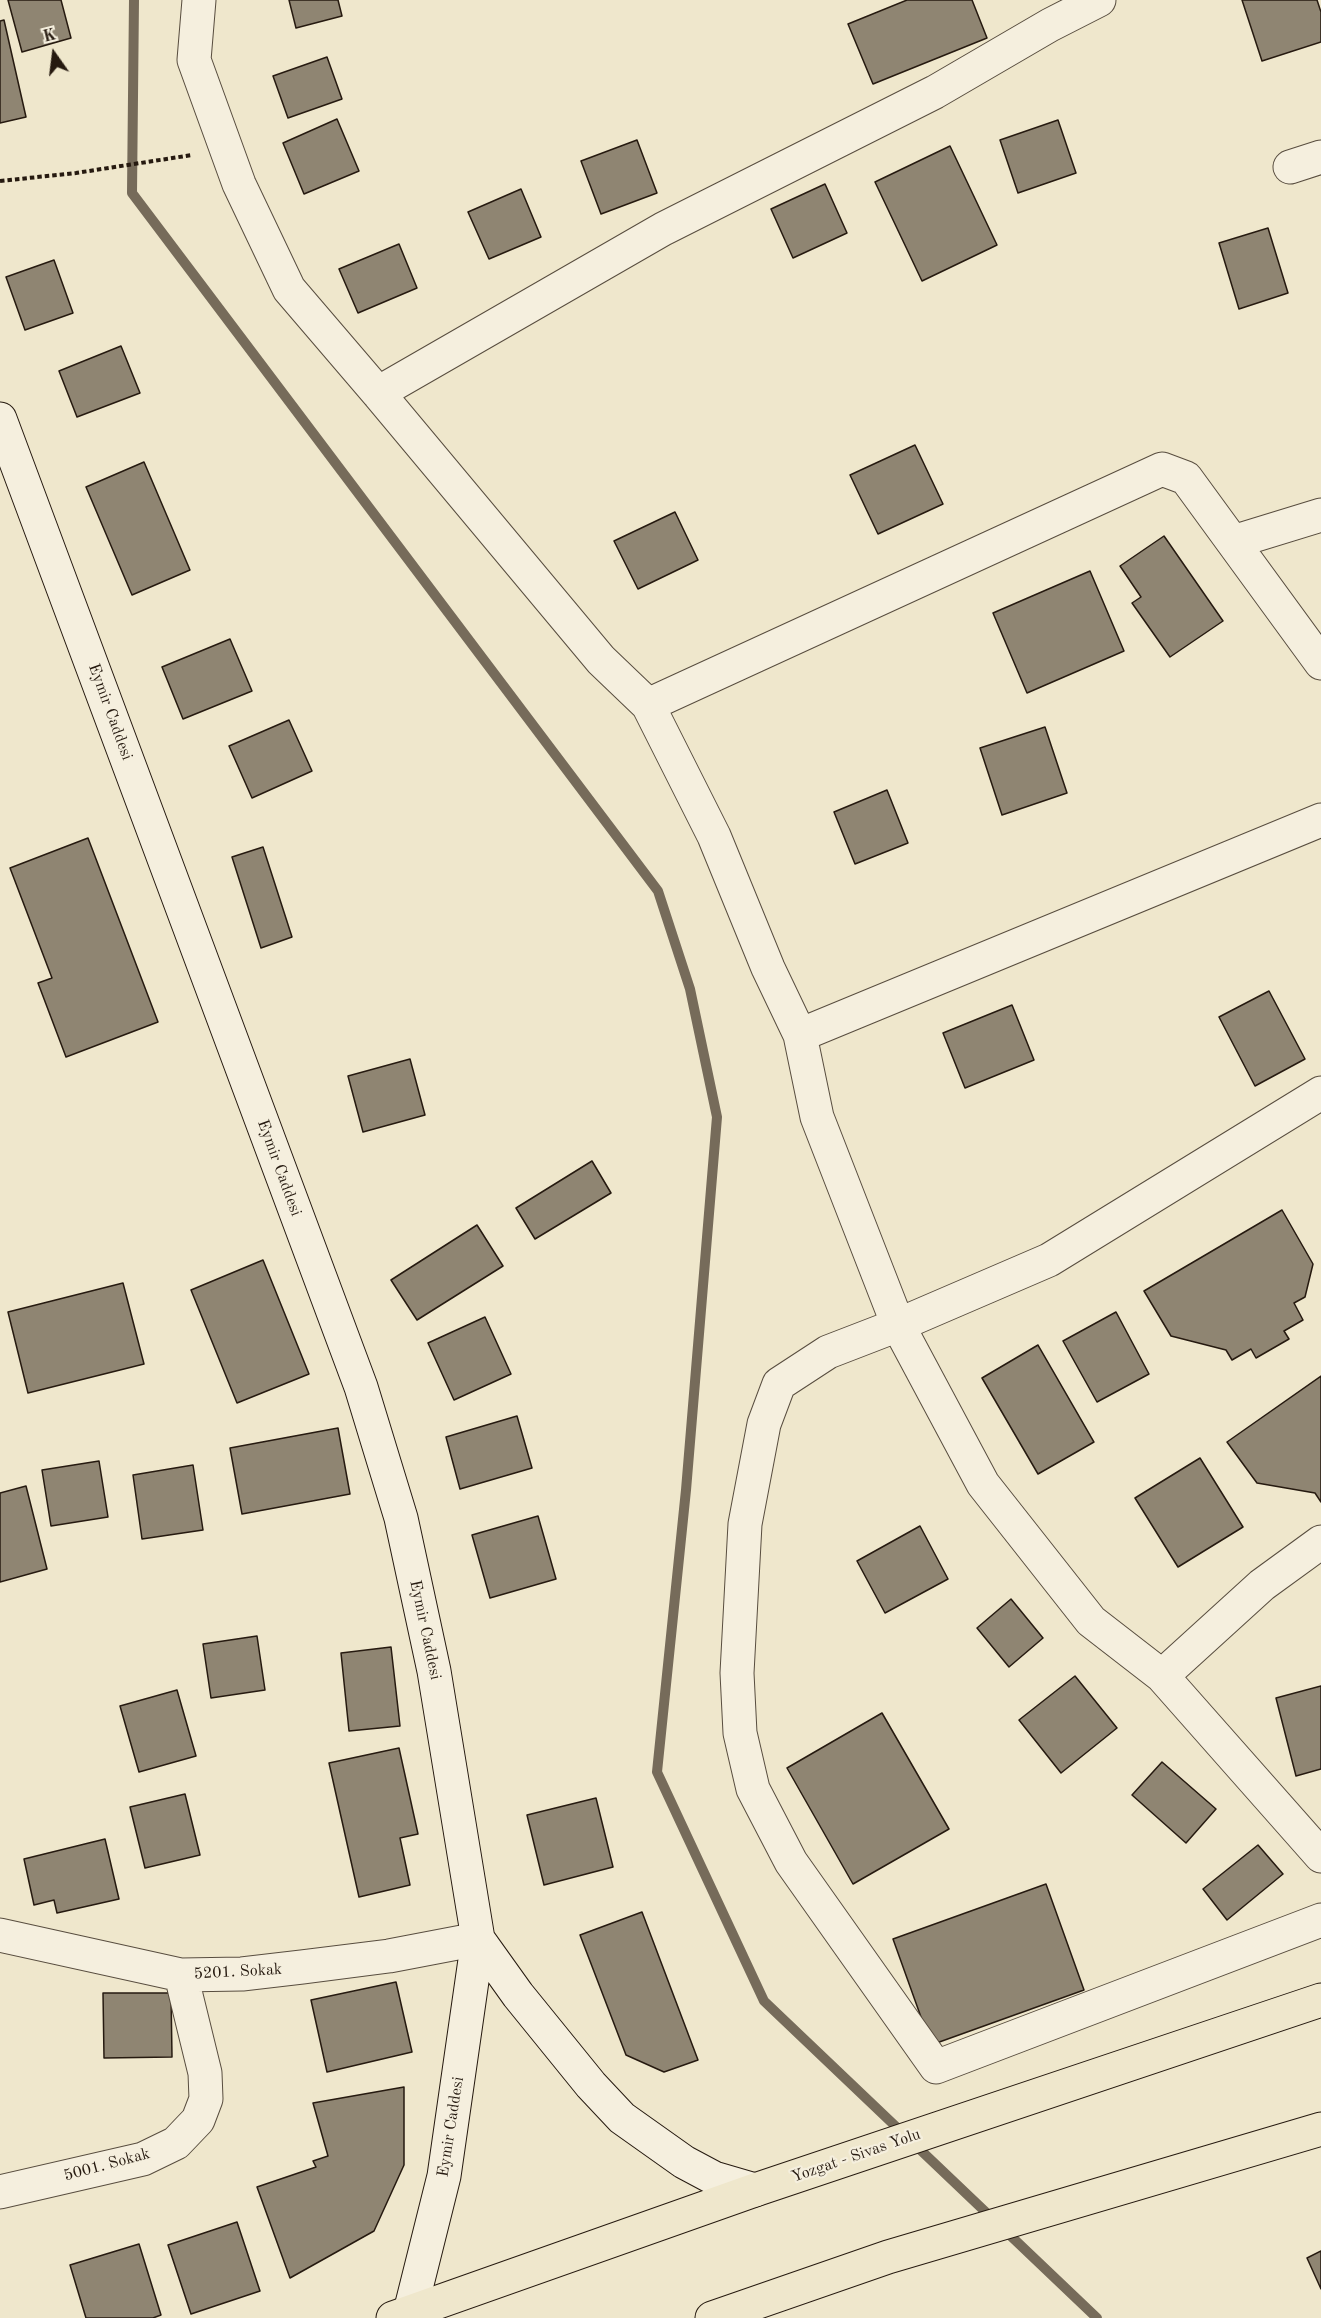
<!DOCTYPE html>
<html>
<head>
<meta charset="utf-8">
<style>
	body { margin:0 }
	#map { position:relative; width:1321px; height:2318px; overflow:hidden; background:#efe7cc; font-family:"Old Standard TT",serif }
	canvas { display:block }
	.north { position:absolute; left:24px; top:24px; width:60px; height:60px; -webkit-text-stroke:4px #f5efde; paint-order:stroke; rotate:346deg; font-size:16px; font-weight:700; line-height:24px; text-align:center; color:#261a10 }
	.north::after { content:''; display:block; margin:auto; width:21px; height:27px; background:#261a10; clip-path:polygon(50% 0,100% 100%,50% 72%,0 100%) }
</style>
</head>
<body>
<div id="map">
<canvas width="1321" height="2318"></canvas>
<div class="north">K</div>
</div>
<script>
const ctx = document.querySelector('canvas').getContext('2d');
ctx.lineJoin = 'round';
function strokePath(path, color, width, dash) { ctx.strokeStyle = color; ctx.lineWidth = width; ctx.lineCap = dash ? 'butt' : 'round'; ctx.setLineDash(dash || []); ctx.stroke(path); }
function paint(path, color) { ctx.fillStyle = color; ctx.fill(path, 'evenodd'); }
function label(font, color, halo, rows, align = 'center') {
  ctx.font = font + ' "Old Standard TT",serif'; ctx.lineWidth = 4.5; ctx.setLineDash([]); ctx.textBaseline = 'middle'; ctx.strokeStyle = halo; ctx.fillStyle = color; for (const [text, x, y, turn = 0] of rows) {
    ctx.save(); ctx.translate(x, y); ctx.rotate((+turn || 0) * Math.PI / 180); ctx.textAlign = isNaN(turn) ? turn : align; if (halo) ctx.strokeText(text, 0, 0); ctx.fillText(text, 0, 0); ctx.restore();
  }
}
const stream = new Path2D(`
	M 134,0 L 132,193 L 658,891 L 690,989 L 717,1117 L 686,1490 L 657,1772 L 764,2001 L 1097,2318`);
const building = new Path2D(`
	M 8,0 L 61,0 L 71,38 L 22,52 Z
	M 289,0 L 338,0 L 342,16 L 296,28 Z
	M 907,0 L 972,0 L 987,38 L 873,84 L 848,24 Z
	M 1242,0 L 1317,0 L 1321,12 L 1321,42 L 1262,61 Z
	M 4,20 L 26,117 L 0,123 L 0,21 Z
	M 327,57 L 342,99 L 288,118 L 273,76 Z
	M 337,119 L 359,171 L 304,194 L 283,143 Z
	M 1058,120 L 1076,173 L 1018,193 L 1000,140 Z
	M 637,140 L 657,193 L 601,214 L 581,161 Z
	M 950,146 L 997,245 L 922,281 L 875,182 Z
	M 825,184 L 847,233 L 793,258 L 771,209 Z
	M 521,189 L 541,237 L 489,259 L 468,212 Z
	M 1268,228 L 1288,293 L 1239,309 L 1219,243 Z
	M 399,244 L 417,288 L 358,313 L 339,269 Z
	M 54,260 L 73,313 L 25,330 L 6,277 Z
	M 121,346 L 140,393 L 77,417 L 59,371 Z
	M 915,445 L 943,504 L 878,534 L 850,475 Z
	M 144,462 L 190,570 L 132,595 L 86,487 Z
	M 675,512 L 698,560 L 638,589 L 614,541 Z
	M 1164,536 L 1223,621 L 1170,657 L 1132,603 L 1141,597 L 1120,566 Z
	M 1090,571 L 1124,651 L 1027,693 L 993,613 Z
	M 230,639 L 252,691 L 183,719 L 162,667 Z
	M 289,720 L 312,771 L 252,798 L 229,746 Z
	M 1045,727 L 1067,793 L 1002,815 L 980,748 Z
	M 887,790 L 908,843 L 855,864 L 834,812 Z
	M 88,838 L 158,1022 L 66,1057 L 38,983 L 52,978 L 10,868 Z
	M 263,847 L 292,937 L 261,948 L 232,857 Z
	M 1269,991 L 1305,1059 L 1255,1086 L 1219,1017 Z
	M 1012,1005 L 1034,1060 L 965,1088 L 943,1033 Z
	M 410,1059 L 425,1115 L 363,1132 L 348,1076 Z
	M 592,1161 L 611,1193 L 535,1239 L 516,1208 Z
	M 1282,1210 L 1313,1264 L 1305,1297 L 1294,1303 L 1303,1320 L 1284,1331 L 1289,1339 L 1256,1358 L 1251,1349 L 1232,1360 L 1226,1350 L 1171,1336 L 1144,1291 Z
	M 477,1225 L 503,1266 L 417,1320 L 391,1280 Z
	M 263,1260 L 309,1374 L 237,1403 L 191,1290 Z
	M 123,1283 L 144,1364 L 28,1393 L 8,1312 Z
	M 1116,1312 L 1149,1374 L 1097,1402 L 1063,1341 Z
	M 485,1317 L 511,1374 L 454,1400 L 428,1343 Z
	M 1038,1345 L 1094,1442 L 1038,1474 L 982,1378 Z
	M 1321,1376 L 1321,1502 L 1315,1493 L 1257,1483 L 1227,1442 Z
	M 517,1416 L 532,1468 L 460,1489 L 446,1437 Z
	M 338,1428 L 350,1494 L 242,1514 L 230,1448 Z
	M 1200,1458 L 1243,1527 L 1178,1567 L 1135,1498 Z
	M 99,1461 L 108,1517 L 51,1526 L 42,1470 Z
	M 193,1465 L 203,1530 L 142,1539 L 133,1475 Z
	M 26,1486 L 47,1569 L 0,1582 L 0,1493 Z
	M 538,1516 L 556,1579 L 490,1598 L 472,1535 Z
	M 920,1526 L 948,1579 L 885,1613 L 857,1561 Z
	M 1011,1599 L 1043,1638 L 1009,1667 L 977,1628 Z
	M 257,1636 L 265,1690 L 211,1698 L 203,1644 Z
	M 391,1647 L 400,1726 L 349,1731 L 341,1653 Z
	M 1075,1676 L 1117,1728 L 1061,1773 L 1019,1720 Z
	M 1321,1686 L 1321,1769 L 1296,1776 L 1276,1698 Z
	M 177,1690 L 196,1756 L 139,1772 L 120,1706 Z
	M 882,1713 L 949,1829 L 853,1884 L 787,1768 Z
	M 399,1748 L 418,1834 L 400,1838 L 410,1885 L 359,1897 L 329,1763 Z
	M 1162,1762 L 1216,1809 L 1186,1843 L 1132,1795 Z
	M 185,1794 L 200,1855 L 145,1868 L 130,1807 Z
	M 596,1798 L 613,1867 L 544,1885 L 527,1815 Z
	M 105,1839 L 119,1899 L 57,1913 L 54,1900 L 34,1905 L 24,1859 Z
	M 1258,1845 L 1283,1874 L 1227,1920 L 1203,1889 Z
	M 1046,1884 L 1084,1990 L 931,2045 L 893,1939 Z
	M 642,1912 L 698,2060 L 664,2072 L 626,2055 L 580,1935 Z
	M 396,1982 L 412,2052 L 327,2072 L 311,2000 Z
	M 103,1993 L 171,1993 L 172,2057 L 104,2058 Z
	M 404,2087 L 404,2165 L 374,2231 L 290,2278 L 257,2187 L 316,2167 L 313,2161 L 328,2156 L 313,2103 Z
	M 237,2222 L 260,2291 L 191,2314 L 168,2245 Z
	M 139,2244 L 161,2315 L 153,2318 L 86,2318 L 70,2265 Z
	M 1321,2251 L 1321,2289 L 1307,2258 Z`);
const path = new Path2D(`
	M 0,181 L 76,173 L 192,155`);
const minor = new Path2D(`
	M 199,0 L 194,60 L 239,184 L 289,289 L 378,393 L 601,660 L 648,705 L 714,836 L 768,968 L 800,1035 L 817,1117 L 898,1325 L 983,1484 L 1091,1621 L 1162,1676 L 1321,1856
	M 1290,167 L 1321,157
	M 378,393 L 663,229 L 935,92 L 1050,25 L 1099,0
	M 1233,542 L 1321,515
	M 648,705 L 1162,469 L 1186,478 L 1321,663
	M 800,1035 L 1321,820
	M 1321,1093 L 1049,1260 L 898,1325 L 828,1352 L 779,1384 L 764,1424 L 745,1524 L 737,1673 L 740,1733 L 753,1789 L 791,1862 L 936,2067 L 1321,1920
	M 1162,1676 L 1262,1585 L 1321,1542
	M 0,1935 L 181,1975 L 242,1974 L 302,1967 L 389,1956 L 478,1939
	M 0,2192 L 143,2159 L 176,2143 L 198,2120 L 206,2099 L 205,2073 L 181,1975`);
const secondary = new Path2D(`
	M 0,419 L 361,1387 L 401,1518 L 434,1671 L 478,1939 L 444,2176 L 410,2312
	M 478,1939 L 518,1995 L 591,2085 L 622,2118 L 684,2162 L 714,2178 L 755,2190`);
const trunk = new Path2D(`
	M 393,2318 L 755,2190 L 1321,2000
	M 712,2318 L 888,2257 L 1321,2129`);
const streetNames = [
	["Eymir Caddesi",110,712,70],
	["Eymir Caddesi",279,1168,70],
	["Eymir Caddesi",425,1630,78],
	["5201. Sokak",238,1972,-3],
	["Eymir Caddesi",451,2127,-81],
	["Yozgat - Sivas Yolu",856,2156,-19],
	["5001. Sokak",107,2165,-15]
];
strokePath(stream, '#766b5a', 10);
paint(building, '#8f8572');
strokePath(building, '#261a10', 1.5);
strokePath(minor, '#584d3f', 35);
strokePath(secondary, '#261a10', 35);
strokePath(trunk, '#261a10', 35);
strokePath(path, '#261a10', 4, [4.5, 3]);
strokePath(minor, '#f5efde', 33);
strokePath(secondary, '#f5efde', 33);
strokePath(trunk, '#efe7cc', 33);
label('16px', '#261a10', '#f5efde', streetNames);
</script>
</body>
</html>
